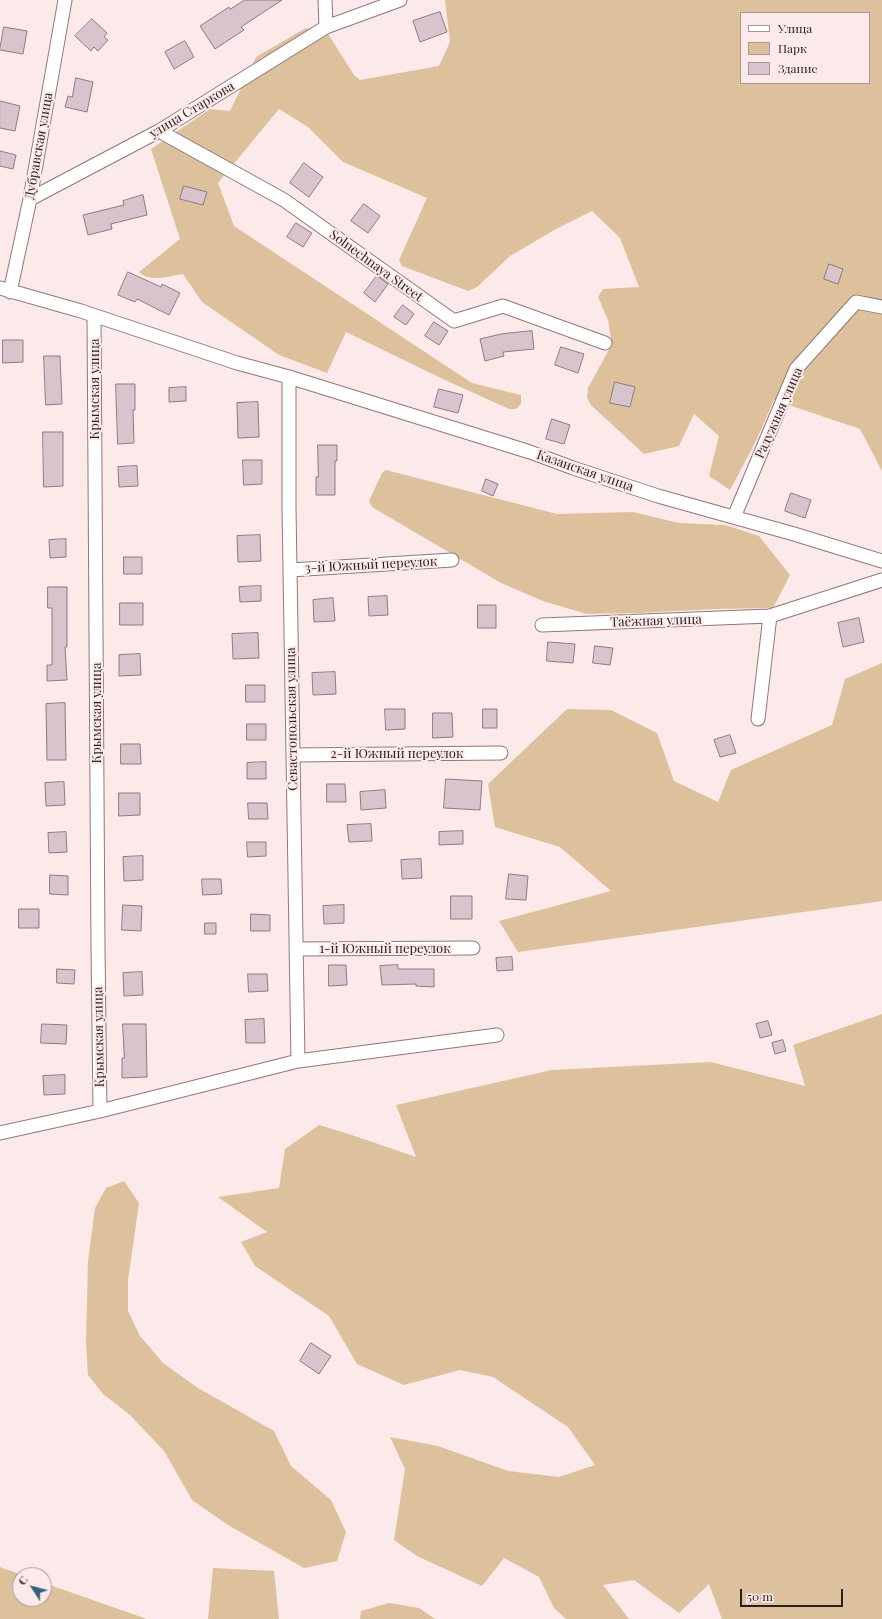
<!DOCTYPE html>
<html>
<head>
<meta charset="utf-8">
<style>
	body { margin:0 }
	#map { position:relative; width:882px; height:1619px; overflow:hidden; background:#fce9e9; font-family:"Playfair Display",serif }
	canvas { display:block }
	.legend { position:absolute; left:740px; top:12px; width:130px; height:72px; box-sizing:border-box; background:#fce9e9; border:1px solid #a79898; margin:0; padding:5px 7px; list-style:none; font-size:12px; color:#281f1f }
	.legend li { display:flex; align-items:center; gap:8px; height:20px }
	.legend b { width:20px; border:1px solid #a79898 }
	.north { position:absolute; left:12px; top:1567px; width:40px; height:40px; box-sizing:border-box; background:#fce9e9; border:1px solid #a79898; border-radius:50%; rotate:306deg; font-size:11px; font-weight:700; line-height:16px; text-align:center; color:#281f1f }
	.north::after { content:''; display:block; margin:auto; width:14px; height:18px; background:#2f6480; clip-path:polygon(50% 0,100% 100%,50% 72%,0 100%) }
	.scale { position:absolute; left:740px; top:1589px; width:103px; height:18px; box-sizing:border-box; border:2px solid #281f1f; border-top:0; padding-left:5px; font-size:12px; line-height:14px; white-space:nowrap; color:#281f1f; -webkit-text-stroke:3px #fce9e9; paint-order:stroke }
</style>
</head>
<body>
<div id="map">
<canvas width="882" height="1619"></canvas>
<ul class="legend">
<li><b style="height:5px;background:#fff"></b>Улица</li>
<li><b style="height:11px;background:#ddc19c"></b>Парк</li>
<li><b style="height:11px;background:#d8c4cd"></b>Здание</li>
</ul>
<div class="north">С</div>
<div class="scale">50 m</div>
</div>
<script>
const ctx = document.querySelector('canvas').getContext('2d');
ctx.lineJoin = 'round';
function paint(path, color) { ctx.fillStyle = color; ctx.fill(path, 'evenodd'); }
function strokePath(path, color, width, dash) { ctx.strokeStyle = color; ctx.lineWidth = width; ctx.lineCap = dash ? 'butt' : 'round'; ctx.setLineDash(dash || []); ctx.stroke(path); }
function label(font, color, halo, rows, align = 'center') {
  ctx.font = font + ' "Playfair Display",serif'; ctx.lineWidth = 4; ctx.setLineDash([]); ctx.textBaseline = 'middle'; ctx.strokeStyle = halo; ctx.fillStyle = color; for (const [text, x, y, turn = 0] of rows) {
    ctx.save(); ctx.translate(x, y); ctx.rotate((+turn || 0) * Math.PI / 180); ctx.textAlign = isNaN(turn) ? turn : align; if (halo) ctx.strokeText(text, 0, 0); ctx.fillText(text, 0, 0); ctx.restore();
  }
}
const green = new Path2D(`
	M 445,0 L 882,0 L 882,471 L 860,429 L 774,400 L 756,441 L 730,490 L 709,476 L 719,436 L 694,414 L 679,446 L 644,454 L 591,405 L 587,398 L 588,388 L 612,344 L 608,320 L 598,297 L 603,289 L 639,287 L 620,238 L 592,211 L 556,229 L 510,256 L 477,287 L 468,291 L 402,266 L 399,260 L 427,198 L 343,162 L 308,127 L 279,109 L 218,183 L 234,226 L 472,383 L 521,395 L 521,404 L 516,409 L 509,409 L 445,380 L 346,332 L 327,373 L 279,355 L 202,302 L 183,274 C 170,276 150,283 139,272 L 180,239 L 151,149 L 210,109 L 230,111 L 256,57 L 304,29 L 323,26 L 354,75 L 360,80 L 439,66 L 450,42 ZM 741,13 L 869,13 L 869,83 L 741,83 Z
	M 386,470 L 557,514 L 633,512 L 679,523 L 725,525 L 759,536 L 790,575 L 773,608 L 714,609 L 639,613 L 587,614 L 543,601 L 501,583 L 372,507 L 369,501 L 382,473 Z
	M 882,663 L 882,901 L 518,952 L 499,921 L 611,891 L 560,847 L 495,827 L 488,784 L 567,709 L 611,710 L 657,733 L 674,781 L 718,802 L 731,770 L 832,725 L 845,679 Z
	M 882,1014 L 882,1619 L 722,1619 L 709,1584 L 679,1613 L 634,1580 L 603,1585 L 629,1619 L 566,1619 L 554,1608 L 539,1577 L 504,1558 L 482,1586 L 417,1556 L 394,1540 L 405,1469 L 390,1437 L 438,1446 L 508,1471 L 559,1477 L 595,1465 L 568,1427 L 493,1377 L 460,1370 L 404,1385 L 357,1364 L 329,1316 L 255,1266 L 241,1242 L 267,1232 L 218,1197 L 279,1188 L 285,1149 L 319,1125 L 355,1136 L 416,1157 L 396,1105 L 552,1070 L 711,1062 L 805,1086 L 793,1045 Z
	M 124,1181 L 139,1203 L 128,1280 L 128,1311 L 140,1336 L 163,1363 L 198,1388 L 274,1431 L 291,1466 L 331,1500 L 346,1532 L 337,1561 L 304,1568 L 228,1525 L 192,1500 L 164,1451 L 130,1415 L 103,1394 L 88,1375 L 86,1341 L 88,1261 L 95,1208 L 106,1188 Z
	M 0,1567 L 22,1575 L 20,1575 L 20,1599 L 44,1599 L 44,1583 L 147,1619 L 0,1619 Z
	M 213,1568 L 274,1571 L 279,1619 L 208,1619 Z
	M 389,1603 L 419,1608 L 435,1619 L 360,1619 L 361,1611 Z`);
const building = new Path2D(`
	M 245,0 L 282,0 L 241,27 L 244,30 L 215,49 L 200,26 L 229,7 L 230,9 Z
	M 440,12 L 447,32 L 420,42 L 413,21 Z
	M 92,19 L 107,33 L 104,37 L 108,40 L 98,51 L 94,47 L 91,51 L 75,36 Z
	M 4,27 L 27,31 L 23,54 L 0,50 Z
	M 185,41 L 194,57 L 174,69 L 165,52 Z
	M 76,78 L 93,82 L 87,112 L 65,107 L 68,96 L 72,97 Z
	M 0,101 L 20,106 L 15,131 L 0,128 Z
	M 0,151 L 16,155 L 13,169 L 0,166 Z
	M 304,163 L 323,177 L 309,197 L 290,183 Z
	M 184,186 L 207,192 L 203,205 L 180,199 Z
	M 143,195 L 147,215 L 111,224 L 112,229 L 88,235 L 83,215 L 124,205 L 123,201 Z
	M 364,204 L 380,216 L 368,233 L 351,221 Z
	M 296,223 L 312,233 L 303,247 L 287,237 Z
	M 829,264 L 843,269 L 838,284 L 824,279 Z
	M 128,272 L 161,287 L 162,284 L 180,293 L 169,315 L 137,299 L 135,302 L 118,295 Z
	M 377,276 L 388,284 L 375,302 L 364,293 Z
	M 403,305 L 414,314 L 406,325 L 394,317 Z
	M 434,322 L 448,331 L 439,345 L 425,336 Z
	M 532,331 L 534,349 L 503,352 L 504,356 L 485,361 L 480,339 L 501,334 Z
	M 3,340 L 23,340 L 23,362 L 3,363 Z
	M 561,347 L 584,354 L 578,373 L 555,365 Z
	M 44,356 L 60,356 L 62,404 L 46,405 Z
	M 615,382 L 635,387 L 630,407 L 610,403 Z
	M 116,384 L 135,384 L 135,410 L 133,410 L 134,443 L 118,444 Z
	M 186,387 L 186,401 L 169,402 L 169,388 Z
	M 439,389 L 463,395 L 458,413 L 434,407 Z
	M 258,402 L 259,437 L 238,438 L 237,403 Z
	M 552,419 L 570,425 L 564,444 L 546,439 Z
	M 43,432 L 63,432 L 63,486 L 44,487 Z
	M 318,445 L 337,445 L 337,461 L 335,461 L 335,495 L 316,495 L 316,477 L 318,477 Z
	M 243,460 L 262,460 L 262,484 L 244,485 Z
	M 137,466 L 138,486 L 119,487 L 118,467 Z
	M 486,479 L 498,484 L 493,496 L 482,491 Z
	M 791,493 L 811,500 L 805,518 L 785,511 Z
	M 260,535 L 261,561 L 238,562 L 237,536 Z
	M 66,539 L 66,557 L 50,558 L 49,540 Z
	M 124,557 L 142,557 L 142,574 L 124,574 Z
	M 261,586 L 261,601 L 240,602 L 239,587 Z
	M 48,587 L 67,587 L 67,647 L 65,647 L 67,680 L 47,681 L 47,665 L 52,665 L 52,608 L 48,608 Z
	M 387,596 L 388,615 L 369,616 L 368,597 Z
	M 333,598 L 335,621 L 314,622 L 313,600 Z
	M 120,603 L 143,603 L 143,625 L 120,625 Z
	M 478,605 L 496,605 L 496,628 L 478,628 Z
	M 859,618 L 864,642 L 843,647 L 838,623 Z
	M 258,633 L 259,658 L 233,659 L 232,634 Z
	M 548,642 L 575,644 L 573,663 L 547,661 Z
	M 595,646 L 613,648 L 610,665 L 593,663 Z
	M 140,654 L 141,675 L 119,676 L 119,655 Z
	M 335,672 L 336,694 L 313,695 L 312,673 Z
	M 246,685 L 265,685 L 265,702 L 246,702 Z
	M 65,703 L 66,760 L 47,760 L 46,704 Z
	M 385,709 L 405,709 L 405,729 L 386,730 Z
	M 483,709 L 497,709 L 497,728 L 483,728 Z
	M 433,713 L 452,713 L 453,737 L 433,738 Z
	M 247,724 L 266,724 L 266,740 L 247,740 Z
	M 730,735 L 736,753 L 720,757 L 714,740 Z
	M 121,744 L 140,744 L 141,764 L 121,764 Z
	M 266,762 L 266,779 L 247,779 L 247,763 Z
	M 446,779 L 482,781 L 480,810 L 444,808 Z
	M 64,782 L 65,805 L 46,806 L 45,783 Z
	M 327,784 L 345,784 L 346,802 L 327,802 Z
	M 385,790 L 386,808 L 361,810 L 360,792 Z
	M 119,793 L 140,793 L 140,815 L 119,816 Z
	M 248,803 L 267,803 L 268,819 L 249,819 Z
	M 371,824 L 372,841 L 349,842 L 347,825 Z
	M 463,831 L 463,844 L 439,845 L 439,832 Z
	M 66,832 L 67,852 L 49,853 L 48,833 Z
	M 247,842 L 266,842 L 266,856 L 248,857 Z
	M 143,856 L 143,880 L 124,881 L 123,857 Z
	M 421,859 L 422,878 L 402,879 L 401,860 Z
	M 509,874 L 528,876 L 526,900 L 506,899 Z
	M 50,875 L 68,876 L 68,895 L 50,894 Z
	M 202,879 L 221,879 L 222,894 L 203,895 Z
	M 451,896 L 472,896 L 472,919 L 451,919 Z
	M 123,905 L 142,906 L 141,931 L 122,930 Z
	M 344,905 L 344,923 L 324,924 L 323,906 Z
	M 19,909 L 39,909 L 39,928 L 19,928 Z
	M 251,914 L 270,915 L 270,931 L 251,931 Z
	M 205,923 L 216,923 L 216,934 L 205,934 Z
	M 512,957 L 513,970 L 497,971 L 496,958 Z
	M 329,965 L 346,965 L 347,985 L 329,986 Z
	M 398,965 L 398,969 L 434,969 L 434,987 L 416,986 L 416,984 L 382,985 L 380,966 Z
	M 57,969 L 75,970 L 74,984 L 57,983 Z
	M 142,972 L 143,995 L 124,996 L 123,973 Z
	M 248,974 L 267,974 L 268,991 L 249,992 Z
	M 264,1019 L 265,1043 L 246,1043 L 245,1020 Z
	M 768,1021 L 772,1035 L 760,1038 L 756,1024 Z
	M 42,1024 L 67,1025 L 66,1044 L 41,1043 Z
	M 123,1024 L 146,1024 L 147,1077 L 122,1078 L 122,1058 L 124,1058 Z
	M 783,1040 L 786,1051 L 775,1054 L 772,1043 Z
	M 65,1075 L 65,1094 L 44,1095 L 43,1076 Z
	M 311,1343 L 331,1356 L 319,1374 L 300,1361 Z`);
const street = new Path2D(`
	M 326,27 L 400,0
	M 159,131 L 284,200 L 454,321 L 503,306 L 605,343
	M 30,199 L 159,131 L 326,27 L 325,0
	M 0,288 L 81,311 L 237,363 L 289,377 L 530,452 L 573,468 L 658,496 L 794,534 L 882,561
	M 10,292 L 30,199 L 65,0
	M 94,316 L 98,947 L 100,1111
	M 289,377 L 289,508 L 298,1061
	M 734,517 L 796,369 L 856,302 L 882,307
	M 290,570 L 452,560
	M 770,616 L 882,580
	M 542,625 L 770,616 L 758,719
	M 293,755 L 501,753
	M 296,949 L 473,948
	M 0,1133 L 100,1111 L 298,1061 L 497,1035`);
const streetNames = [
	["улица Старкова",192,110,-31],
	["Дубравская улица",39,146,-80],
	["Solnechnaya Street",376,266,36],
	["Крымская улица",95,389,-90],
	["Радужная улица",779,413,-66],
	["Казанская улица",585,471,19],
	["3-й Южный переулок",371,565,-3],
	["Таёжная улица",656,621,-2],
	["Крымская улица",97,713,-90],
	["Севастопольская улица",292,719,-91],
	["2-й Южный переулок",397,754],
	["1-й Южный переулок",385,949],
	["Крымская улица",99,1037,-91]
];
paint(green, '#ddc19c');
paint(building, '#d8c4cd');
strokePath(building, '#8d7b83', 1);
strokePath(street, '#8d7979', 15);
strokePath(street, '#fff', 13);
label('13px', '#281f1f', '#fce9e9', streetNames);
</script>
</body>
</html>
